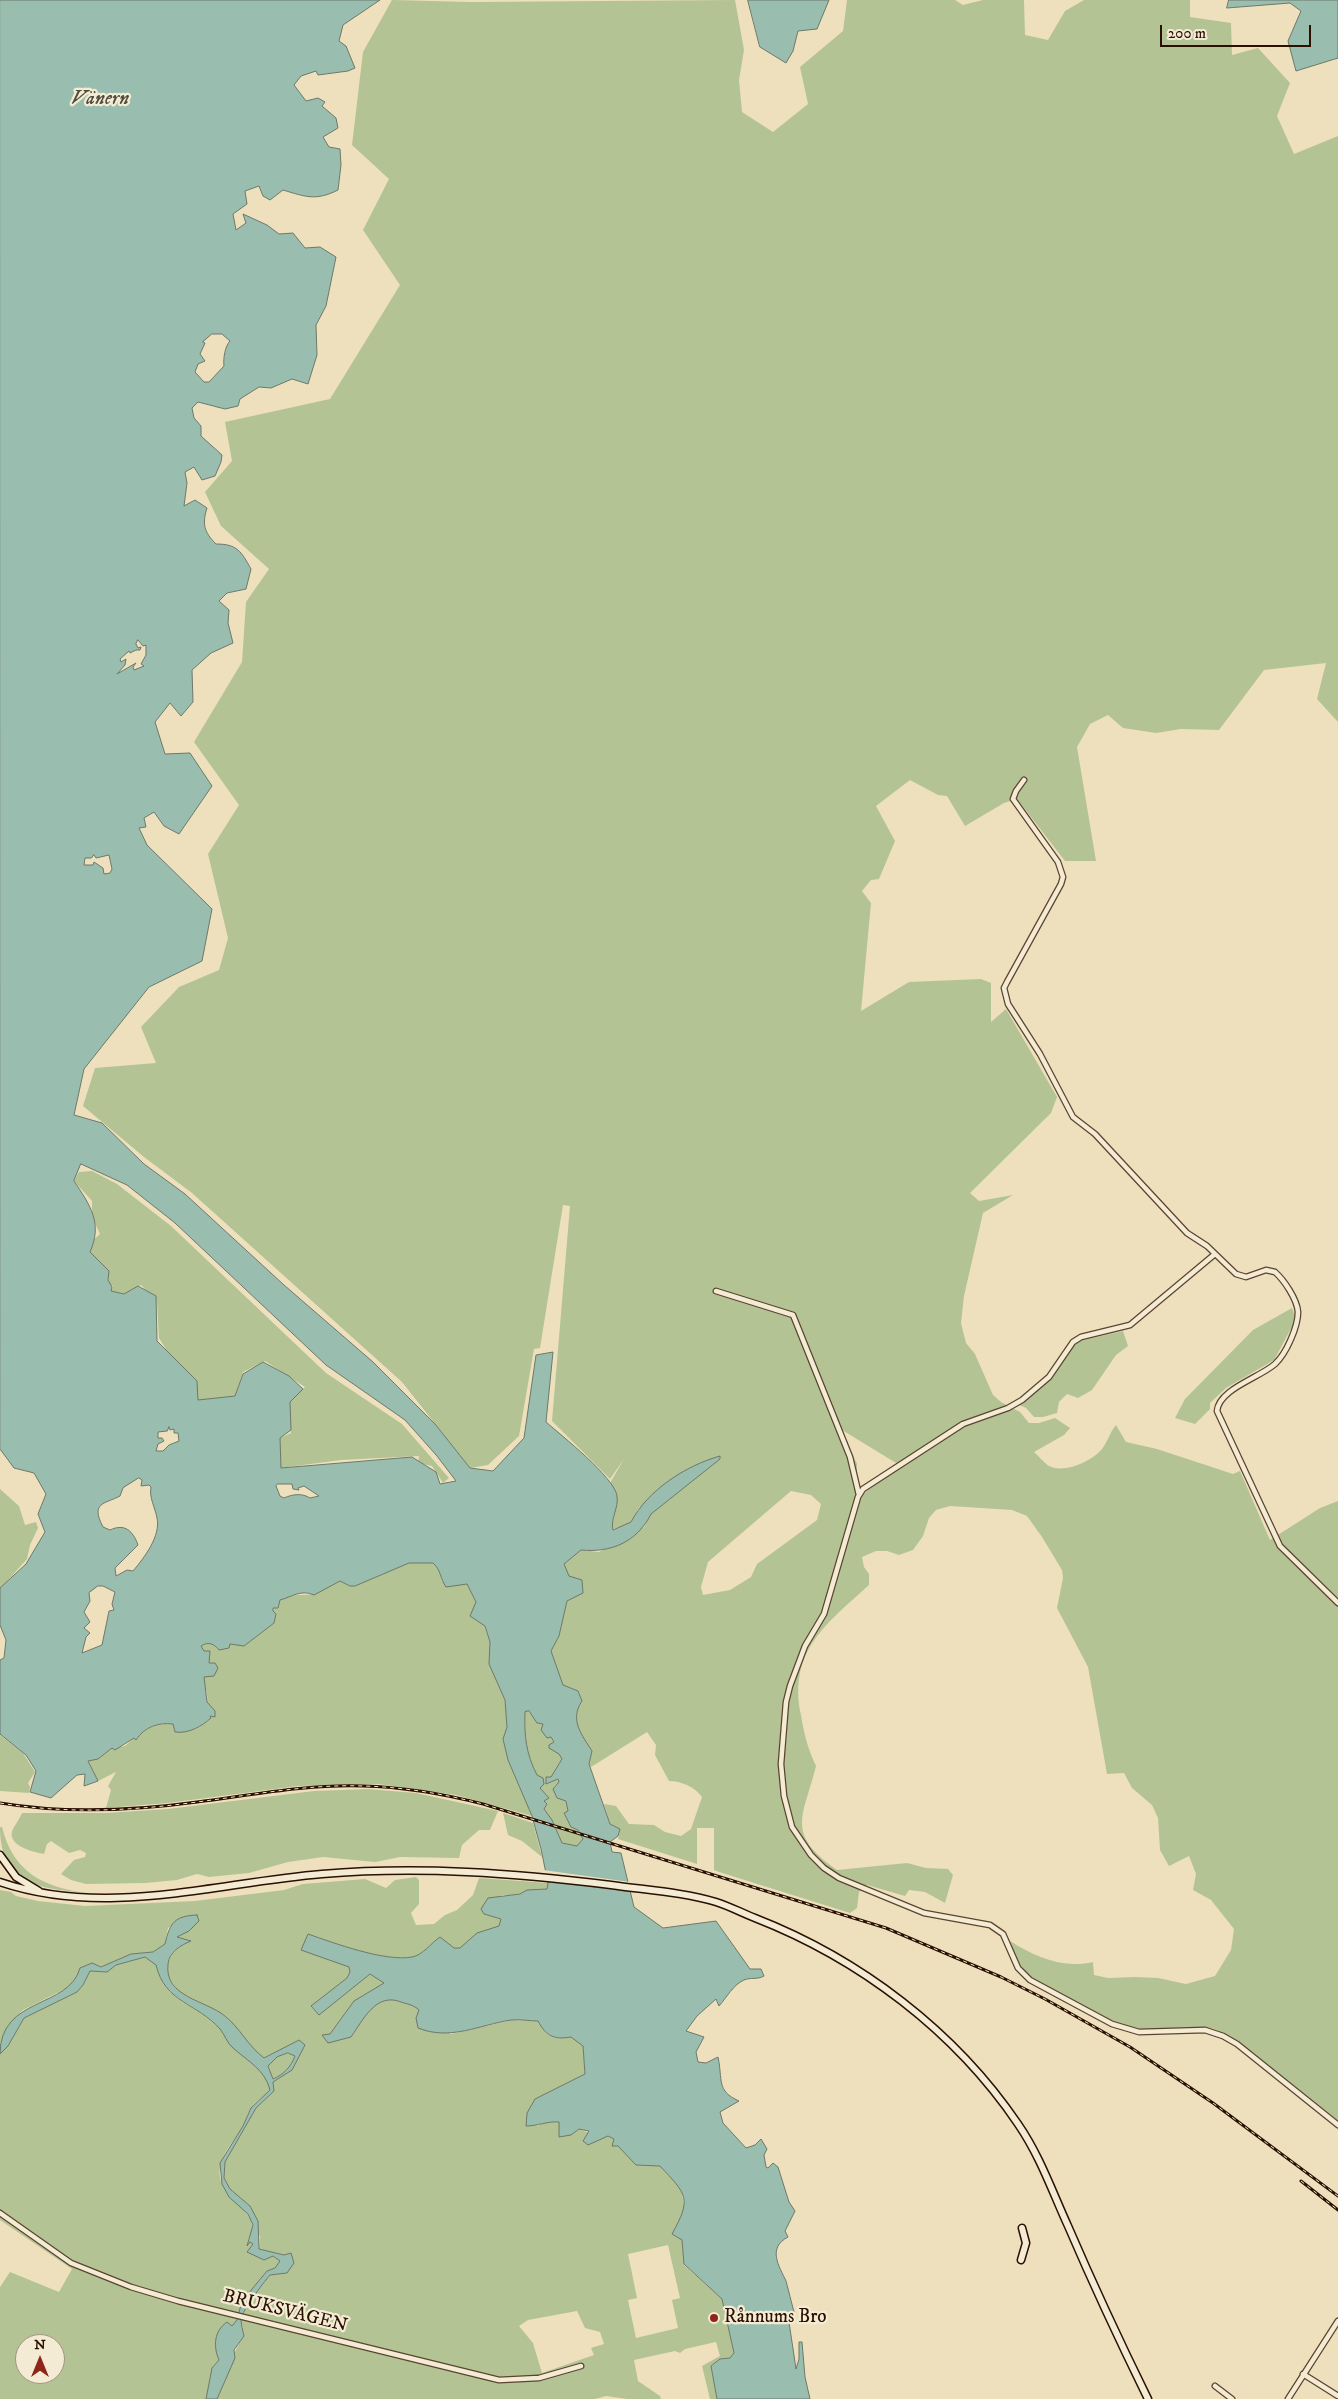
<!DOCTYPE html>
<html>
<head>
<meta charset="utf-8">
<style>
	body { margin:0 }
	#map { position:relative; width:1338px; height:2399px; overflow:hidden; background:#eee0bd; font-family:"IM FELL DW Pica",serif }
	canvas { display:block }
	.north { position:absolute; left:15px; top:2334px; width:50px; height:50px; box-sizing:border-box; background:#f4ebd4; border:1px solid #a3937f; border-radius:50%; rotate:0deg; font-size:14px; font-weight:700; line-height:20px; text-align:center; color:#2a1000 }
	.north::after { content:''; display:block; margin:auto; width:18px; height:22px; background:#8f2418; clip-path:polygon(50% 0,100% 100%,50% 72%,0 100%) }
	.scale { position:absolute; left:1160px; top:25px; width:151px; height:22px; box-sizing:border-box; border:2px solid #2a1000; border-top:0; padding-left:6px; font-size:15px; line-height:18px; white-space:nowrap; color:#2a1000; -webkit-text-stroke:4px #f4ebd4; paint-order:stroke }
</style>
</head>
<body>
<div id="map">
<canvas width="1338" height="2399"></canvas>
<div class="north">N</div>
<div class="scale">200 m</div>
</div>
<script>
const ctx = document.querySelector('canvas').getContext('2d');
ctx.lineJoin = 'round';
function paint(path, color) { ctx.fillStyle = color; ctx.fill(path, 'evenodd'); }
function strokePath(path, color, width, dash) { ctx.strokeStyle = color; ctx.lineWidth = width; ctx.lineCap = dash ? 'butt' : 'round'; ctx.setLineDash(dash || []); ctx.stroke(path); }
function label(font, color, halo, rows, align = 'center') {
  ctx.font = font + ' "IM FELL DW Pica",serif'; ctx.lineWidth = 4.5; ctx.setLineDash([]); ctx.textBaseline = 'middle'; ctx.strokeStyle = halo; ctx.fillStyle = color; for (const [text, x, y, turn = 0] of rows) {
    ctx.save(); ctx.translate(x, y); ctx.rotate((+turn || 0) * Math.PI / 180); ctx.textAlign = isNaN(turn) ? turn : align; if (halo) ctx.strokeText(text, 0, 0); ctx.fillText(text, 0, 0); ctx.restore();
  }
}
const green = new Path2D(`
	M 392,0 L 472,2 L 735,0 L 744,50 L 739,80 L 742,112 L 773,132 L 808,104 L 800,67 L 843,31 L 847,0 L 955,0 L 963,5 L 983,0 L 1024,0 L 1025,35 L 1048,40 L 1065,11 L 1084,0 L 1190,0 L 1190,17 L 1231,23 L 1232,55 L 1258,48 L 1290,83 L 1277,116 L 1294,154 L 1338,136 L 1338,722 L 1317,699 L 1326,663 L 1264,670 L 1219,730 L 1181,729 L 1156,733 L 1123,728 L 1108,715 L 1090,724 L 1077,747 L 1096,861 L 1065,861 L 1017,799 L 1004,803 L 965,826 L 947,796 L 938,795 L 910,780 L 876,806 L 895,841 L 879,879 L 871,880 L 862,891 L 871,903 L 861,1011 L 909,982 L 981,979 L 991,983 L 991,1022 L 1006,1009 L 1057,1097 L 1051,1113 L 970,1193 L 979,1201 L 1013,1195 L 983,1213 L 964,1296 L 961,1323 L 966,1343 L 975,1354 L 993,1395 L 1001,1402 L 1020,1412 L 1029,1423 L 1039,1423 L 1055,1418 L 1070,1428 L 1064,1435 L 1034,1452 C 1039,1456 1044,1463 1049,1466 C 1065,1474 1092,1461 1102,1449 C 1107,1443 1110,1432 1116,1425 L 1126,1442 L 1157,1449 L 1233,1474 L 1240,1471 L 1270,1540 L 1320,1508 L 1338,1501 L 1338,2121 L 1238,2042 C 1230,2037 1222,2032 1214,2029 C 1186,2023 1157,2033 1129,2028 C 1108,2024 1040,1987 1025,1971 C 1017,1962 1014,1953 1010,1941 C 1036,1957 1062,1969 1093,1962 L 1094,1975 L 1108,1978 L 1135,1977 L 1158,1978 L 1186,1984 L 1215,1976 L 1231,1950 L 1234,1929 L 1211,1900 L 1193,1890 L 1196,1874 L 1189,1856 L 1169,1866 L 1160,1850 L 1158,1818 L 1152,1805 L 1132,1788 L 1124,1773 L 1107,1774 L 1088,1667 L 1057,1608 L 1063,1578 L 1062,1570 L 1042,1537 L 1027,1516 L 1012,1510 L 950,1506 L 936,1510 L 929,1518 L 923,1536 L 913,1550 L 899,1555 L 887,1551 L 876,1551 L 862,1557 L 864,1567 L 869,1574 L 869,1585 C 826,1624 788,1651 801,1715 C 804,1734 808,1749 816,1766 C 803,1818 785,1833 837,1870 L 907,1863 L 926,1868 L 948,1869 L 953,1875 L 945,1903 L 925,1892 L 909,1890 L 905,1896 L 867,1885 L 859,1892 L 857,1908 L 850,1913 L 719,1872 L 714,1870 L 714,1828 L 697,1828 L 697,1864 L 618,1839 L 620,1829 L 610,1824 L 604,1804 L 616,1806 L 629,1824 L 654,1825 L 665,1832 L 681,1836 L 691,1829 L 702,1797 C 695,1787 681,1781 669,1781 L 655,1755 L 656,1745 L 647,1732 L 591,1767 L 589,1764 L 592,1751 C 581,1735 569,1720 582,1701 L 578,1691 L 563,1685 L 551,1651 L 559,1636 L 567,1601 L 574,1597 L 564,1564 L 581,1550 L 599,1552 L 644,1527 L 650,1514 L 670,1497 L 720,1459 L 639,1508 L 629,1525 L 612,1529 L 617,1496 L 610,1483 L 624,1459 L 610,1479 L 552,1421 L 570,1206 L 563,1205 L 540,1348 L 534,1349 L 519,1436 L 488,1465 L 470,1468 L 402,1382 L 192,1193 L 144,1157 L 83,1106 L 95,1068 L 156,1063 L 141,1027 L 179,987 L 219,970 L 228,938 L 208,854 L 239,805 L 194,742 L 242,662 L 246,602 L 269,569 L 221,526 L 205,492 L 232,461 L 225,422 L 330,399 L 400,285 L 363,230 L 389,179 L 352,145 L 363,52 ZM 842,1430 L 901,1466 L 863,1494 L 857,1484 L 857,1464 ZM 791,1491 L 811,1495 L 821,1504 L 817,1520 L 757,1564 L 751,1577 L 730,1590 L 703,1595 L 701,1587 L 708,1562 Z
	M 92,1171 L 117,1184 L 171,1226 L 326,1373 L 402,1424 L 449,1478 L 443,1483 L 432,1466 L 418,1463 L 419,1456 L 341,1460 L 280,1468 L 280,1438 L 291,1433 L 287,1404 L 305,1387 L 265,1361 L 243,1372 L 235,1396 L 198,1401 L 159,1338 L 157,1302 L 141,1285 L 124,1294 L 111,1291 L 113,1286 L 108,1284 L 109,1271 L 93,1261 L 88,1245 L 100,1234 L 92,1217 L 92,1201 L 74,1181 L 79,1172 Z
	M 1292,1308 L 1295,1316 L 1293,1325 L 1274,1360 L 1226,1388 L 1210,1403 L 1210,1409 L 1195,1424 L 1175,1418 L 1185,1399 L 1253,1330 Z
	M 1123,1331 L 1128,1346 L 1116,1355 L 1092,1390 L 1078,1398 L 1067,1394 L 1059,1402 L 1057,1413 L 1043,1417 L 1034,1417 L 1026,1408 L 1017,1404 L 1052,1377 L 1073,1346 L 1080,1341 Z
	M 0,1489 L 19,1506 L 25,1525 L 36,1522 L 38,1528 L 30,1545 L 27,1559 L 0,1589 Z
	M 409,1563 L 433,1563 L 440,1569 L 442,1581 L 467,1584 L 476,1602 L 490,1642 L 489,1664 L 505,1700 L 507,1727 L 503,1739 L 508,1760 L 532,1816 L 456,1795 L 378,1784 L 298,1786 L 168,1803 L 106,1808 L 111,1790 L 108,1786 L 116,1772 L 98,1781 L 88,1761 L 98,1759 L 112,1748 L 125,1746 L 134,1738 L 136,1740 C 144,1727 159,1723 173,1724 L 175,1732 L 196,1729 L 208,1721 L 215,1712 L 207,1702 C 209,1694 203,1685 204,1676 L 206,1676 L 212,1664 L 208,1661 L 210,1651 L 204,1651 L 201,1646 L 208,1643 L 216,1645 L 217,1649 L 230,1644 L 245,1645 L 274,1623 L 276,1614 L 273,1611 C 279,1589 303,1598 315,1593 C 324,1590 332,1584 340,1581 L 350,1586 L 355,1586 Z
	M 529,1710 L 537,1723 L 543,1724 L 542,1728 L 551,1737 L 562,1759 L 551,1777 L 546,1777 L 546,1784 L 558,1779 L 559,1782 L 554,1787 L 566,1801 L 568,1811 L 564,1813 L 571,1827 L 578,1830 L 583,1839 L 577,1846 L 562,1843 L 552,1820 L 544,1809 L 547,1804 L 544,1801 L 549,1798 L 540,1788 L 542,1783 C 526,1762 524,1738 525,1712 Z
	M 0,1735 L 23,1753 L 35,1772 L 28,1783 L 30,1787 L 29,1793 L 0,1791 Z
	M 368,1789 L 416,1793 L 498,1811 L 490,1830 L 479,1830 L 462,1845 L 459,1858 L 400,1857 L 375,1862 L 323,1857 L 288,1862 L 249,1873 L 209,1877 L 197,1874 L 177,1880 L 145,1883 L 86,1884 L 71,1880 L 61,1874 L 74,1860 L 85,1857 L 86,1853 L 80,1850 L 69,1853 L 51,1841 L 47,1844 L 44,1854 C 33,1852 3,1845 14,1827 C 17,1822 20,1818 22,1813 L 106,1813 L 168,1809 L 314,1791 Z
	M 503,1813 L 533,1823 L 542,1857 L 522,1841 L 508,1835 Z
	M 0,1827 L 2,1827 C 13,1872 43,1887 86,1893 C 39,1888 0,1885 0,1827 Z
	M 416,1877 L 419,1880 L 419,1904 L 411,1913 L 416,1925 L 434,1924 L 445,1915 L 457,1910 L 473,1895 L 479,1878 L 548,1883 L 547,1890 C 531,1890 518,1896 502,1895 L 484,1914 L 501,1919 L 499,1926 L 460,1948 L 454,1948 L 440,1938 C 430,1943 423,1956 411,1957 C 377,1961 339,1944 308,1934 L 349,1967 L 350,1972 L 347,1978 L 311,2007 L 319,2014 L 370,1974 L 384,1983 L 354,2001 L 330,2034 L 351,2037 C 358,2027 366,2009 377,2003 C 402,1988 432,2020 451,2034 L 512,2020 L 539,2021 C 547,2038 553,2040 571,2036 L 583,2046 L 585,2074 L 535,2099 L 537,2126 L 547,2121 L 559,2122 L 560,2129 L 571,2135 L 579,2129 L 602,2138 L 608,2136 L 614,2139 L 636,2165 L 660,2166 L 681,2188 L 685,2210 L 682,2240 L 684,2265 L 722,2299 L 734,2353 L 730,2358 L 720,2359 L 711,2366 L 717,2399 L 710,2399 L 702,2366 L 720,2356 L 716,2342 L 685,2349 L 680,2353 L 675,2351 L 634,2360 L 638,2381 L 660,2396 L 661,2399 L 627,2399 L 606,2396 L 595,2399 L 217,2399 C 224,2378 232,2354 244,2336 L 241,2318 L 245,2309 L 251,2303 L 253,2296 L 270,2275 L 287,2273 L 284,2255 L 259,2249 L 260,2237 L 250,2206 L 230,2189 L 224,2178 L 225,2162 L 256,2108 L 274,2091 L 273,2082 C 294,2069 297,2065 299,2040 L 264,2058 L 254,2051 L 226,2016 L 179,1992 L 166,1974 C 168,1957 174,1948 190,1941 L 177,1938 L 199,1921 L 197,1915 L 168,1928 L 165,1944 L 153,1952 L 131,1954 L 101,1967 L 92,1963 L 69,1987 L 23,2010 L 8,2025 L 0,2044 L 0,1890 L 11,1892 L 16,1896 L 38,1901 L 85,1906 L 195,1901 L 284,1890 L 303,1884 L 365,1879 L 386,1888 L 395,1880 ZM 668,2245 L 680,2298 L 672,2300 L 678,2328 L 636,2338 L 628,2300 L 637,2298 L 628,2254 ZM 577,2311 L 585,2328 L 600,2332 L 604,2344 L 591,2348 L 594,2355 L 542,2373 L 533,2343 L 519,2326 L 528,2320 Z
	M 145,1957 L 157,1965 C 164,2003 197,2004 220,2029 C 227,2037 232,2045 240,2052 C 253,2064 266,2073 271,2090 C 264,2096 255,2102 251,2108 C 247,2114 246,2121 243,2126 C 234,2142 217,2157 220,2177 C 223,2201 266,2214 248,2240 L 253,2243 L 248,2252 L 273,2256 L 281,2261 L 275,2268 L 267,2271 L 242,2301 L 237,2320 L 217,2355 L 219,2360 L 212,2368 L 206,2399 L 0,2399 L 0,2287 L 10,2272 L 59,2292 L 72,2269 L 0,2220 L 0,2054 L 8,2046 L 24,2018 L 77,1992 L 83,1985 L 90,1971 L 107,1972 L 116,1965 ZM 25,2344 L 55,2344 L 55,2374 L 25,2374 Z
	M 288,2053 L 295,2056 C 291,2067 284,2074 273,2079 L 268,2065 L 277,2057 Z`);
const water = new Path2D(`
	M 0,0 L 380,0 L 343,25 L 339,41 L 346,46 L 355,68 L 348,71 L 318,75 L 316,71 L 301,76 L 294,85 L 306,101 L 318,98 L 325,102 L 322,106 L 336,118 L 338,128 L 323,137 L 329,147 L 340,149 L 341,165 L 338,190 C 316,201 306,197 283,190 L 270,200 L 263,196 L 259,186 L 245,191 L 247,204 L 233,214 L 236,230 L 246,223 L 243,214 L 267,225 L 279,234 L 293,233 L 305,248 L 320,247 L 336,257 L 326,306 L 316,325 L 317,355 L 308,384 L 292,379 L 271,388 L 259,387 L 240,399 L 238,406 L 225,409 L 198,402 L 192,408 L 194,418 L 201,426 L 201,436 L 222,455 L 221,462 L 215,476 L 202,480 L 194,467 L 185,472 L 187,483 L 184,506 L 195,500 L 207,508 C 202,524 204,532 216,544 C 237,544 241,551 251,569 L 246,589 L 227,593 L 219,601 L 229,610 L 228,623 L 233,643 L 211,653 L 192,670 L 193,702 L 181,716 L 170,703 L 155,722 L 165,754 L 190,753 L 212,786 L 179,834 L 164,826 L 154,812 L 144,818 L 146,827 L 139,828 L 147,845 L 212,909 L 202,961 L 149,987 L 84,1069 L 74,1115 L 102,1123 L 144,1164 L 185,1194 L 284,1285 L 373,1362 L 435,1424 L 470,1468 L 493,1471 L 524,1438 L 536,1355 L 553,1352 L 546,1422 C 561,1435 615,1478 617,1496 C 619,1507 610,1520 613,1530 L 631,1522 C 648,1490 685,1466 720,1456 L 720,1459 L 651,1514 C 637,1542 611,1553 581,1550 L 564,1564 L 569,1576 L 582,1580 L 583,1593 L 567,1601 L 559,1636 L 551,1651 L 563,1685 L 578,1691 L 582,1701 C 569,1720 582,1735 592,1751 L 589,1764 L 610,1824 L 620,1829 L 618,1836 L 610,1842 L 612,1852 L 621,1853 L 634,1907 L 663,1928 L 716,1921 L 750,1969 L 761,1969 L 764,1976 C 757,1980 751,1977 744,1980 C 733,1985 727,1997 719,2006 L 716,1999 L 697,2016 L 686,2031 L 704,2037 L 696,2052 L 698,2062 L 706,2063 L 718,2057 C 723,2080 716,2091 739,2101 L 720,2112 L 723,2123 L 746,2148 L 755,2145 L 761,2139 L 767,2149 L 764,2155 L 766,2167 L 768,2168 L 773,2163 L 778,2167 L 789,2202 L 795,2211 L 785,2231 L 788,2237 C 767,2248 779,2266 786,2281 C 789,2291 791,2302 794,2312 L 789,2322 L 796,2369 L 799,2359 L 799,2342 L 802,2342 L 805,2377 L 810,2399 L 717,2399 L 711,2366 L 720,2359 L 730,2358 L 734,2353 L 722,2299 L 684,2264 L 682,2240 L 672,2234 C 692,2198 687,2195 660,2166 L 636,2165 L 618,2146 L 612,2146 L 614,2139 L 608,2136 L 588,2145 L 583,2141 L 589,2131 L 579,2129 L 571,2135 L 559,2137 L 559,2122 C 547,2121 538,2126 526,2126 L 527,2113 L 535,2099 L 585,2074 L 583,2046 L 571,2037 C 554,2040 546,2036 538,2021 C 530,2021 520,2019 511,2020 C 479,2025 450,2041 418,2028 L 416,2018 L 419,2010 C 414,2005 407,2004 401,2002 C 376,1992 363,2020 351,2037 L 328,2043 L 322,2035 L 330,2034 L 354,2001 L 384,1983 L 370,1974 L 319,2015 L 311,2006 L 347,1978 L 350,1972 L 349,1967 L 301,1950 L 308,1934 C 334,1943 385,1962 412,1957 C 423,1955 431,1943 440,1937 L 454,1948 L 460,1948 L 477,1933 L 499,1926 L 501,1919 L 484,1914 L 481,1909 L 488,1898 L 520,1894 L 527,1890 L 547,1889 L 548,1883 L 541,1849 L 532,1816 L 508,1760 L 503,1739 L 507,1727 L 505,1700 L 489,1664 L 490,1642 L 485,1626 L 470,1616 L 476,1602 L 467,1584 L 446,1587 C 440,1578 441,1570 433,1563 L 409,1563 L 355,1586 L 350,1586 L 340,1581 L 314,1595 C 302,1589 291,1597 280,1600 L 278,1608 L 273,1608 L 273,1611 L 276,1614 L 274,1623 L 244,1646 L 230,1644 L 229,1648 L 219,1650 C 214,1644 209,1641 201,1646 L 204,1651 L 210,1651 L 209,1663 L 215,1663 L 218,1668 L 214,1676 L 204,1677 L 207,1702 L 215,1711 L 215,1717 L 210,1716 L 211,1718 C 202,1726 189,1734 175,1732 L 173,1724 C 159,1722 144,1727 136,1740 L 134,1738 L 115,1750 L 112,1748 L 98,1759 L 88,1761 L 98,1781 L 84,1786 L 85,1774 L 77,1775 L 51,1798 L 30,1792 L 36,1771 L 26,1755 L 0,1734 L 0,1660 L 4,1658 L 6,1640 L 0,1625 L 0,1588 L 26,1564 L 45,1532 L 38,1514 L 46,1494 L 34,1473 L 14,1468 L 0,1449 ZM 212,334 L 222,334 L 230,341 C 225,346 223,359 224,366 L 209,382 L 204,382 L 195,372 L 198,364 L 205,361 L 200,354 L 205,343 L 203,342 ZM 138,640 L 143,646 L 146,645 L 146,655 L 141,664 L 144,666 L 134,670 L 133,667 L 136,663 L 117,674 L 125,665 L 126,659 L 121,662 L 120,659 L 129,651 L 130,653 L 136,650 L 140,650 L 141,647 L 138,648 L 136,644 ZM 94,855 L 96,858 L 109,855 L 112,869 L 110,873 L 104,874 L 103,868 L 94,862 L 93,865 L 84,865 L 85,858 L 91,858 ZM 81,1164 L 127,1185 L 175,1223 L 326,1365 L 405,1420 L 437,1456 L 456,1481 L 440,1484 L 436,1472 L 412,1457 L 281,1468 L 280,1438 L 291,1430 L 290,1402 L 303,1389 L 289,1376 L 263,1362 L 243,1374 L 235,1396 L 198,1400 L 197,1381 L 157,1341 L 156,1296 L 138,1286 L 124,1294 L 111,1291 L 112,1287 L 108,1280 L 109,1271 L 90,1252 C 103,1223 90,1205 74,1181 ZM 169,1427 L 170,1430 L 174,1429 L 174,1433 L 178,1433 L 179,1441 L 169,1445 L 163,1451 L 156,1451 L 158,1444 L 164,1441 L 162,1438 L 158,1438 L 158,1432 L 167,1431 ZM 139,1478 L 142,1480 L 141,1486 L 149,1485 L 151,1487 C 149,1498 155,1507 157,1518 C 161,1536 144,1558 133,1571 L 127,1570 L 116,1576 L 115,1568 L 138,1545 C 133,1531 125,1523 110,1530 L 103,1527 C 90,1502 105,1504 120,1496 L 123,1488 ZM 278,1484 L 292,1484 L 293,1489 L 299,1490 L 298,1488 L 304,1486 L 319,1496 L 310,1498 C 302,1493 293,1494 284,1498 L 280,1496 L 276,1486 ZM 98,1586 L 103,1586 L 115,1592 L 112,1604 L 114,1610 L 109,1611 L 102,1645 L 82,1653 L 86,1637 L 90,1633 L 84,1628 L 90,1622 L 84,1612 L 90,1601 L 89,1593 ZM 529,1711 L 537,1723 L 543,1724 L 541,1730 L 547,1738 L 551,1737 L 554,1742 L 549,1745 L 549,1748 L 559,1754 L 562,1759 L 551,1777 L 546,1777 L 546,1784 L 558,1779 L 559,1782 L 553,1789 L 557,1798 L 566,1801 L 568,1811 L 564,1813 L 571,1827 L 578,1830 L 583,1839 L 577,1846 L 562,1843 L 552,1820 L 544,1809 L 547,1804 L 544,1801 L 549,1798 L 540,1788 L 544,1784 L 543,1778 L 537,1775 C 526,1754 524,1735 525,1712 Z
	M 748,0 L 829,0 L 817,29 L 798,31 L 793,51 L 786,63 L 760,47 Z
	M 1229,0 L 1338,0 L 1338,58 L 1296,71 L 1288,41 L 1301,11 L 1290,3 L 1227,8 Z
	M 197,1915 L 199,1921 L 189,1931 L 177,1937 L 191,1941 C 181,1945 169,1952 168,1964 C 164,1997 205,2000 225,2016 C 240,2028 248,2046 264,2058 L 299,2040 L 305,2045 L 292,2070 L 273,2082 L 274,2091 L 256,2108 L 225,2162 L 224,2178 L 230,2189 L 250,2206 L 258,2221 L 259,2249 L 284,2255 L 291,2253 L 294,2263 L 287,2273 L 270,2275 C 263,2283 242,2311 241,2319 C 241,2324 243,2331 244,2336 L 234,2350 L 235,2358 L 217,2399 L 206,2399 L 212,2368 L 219,2360 C 213,2346 214,2331 227,2322 L 232,2326 L 237,2320 L 242,2301 L 267,2271 L 275,2268 L 280,2261 L 273,2256 L 264,2260 L 247,2252 L 253,2244 L 250,2242 L 247,2246 L 253,2225 L 248,2214 L 229,2197 L 222,2184 L 220,2163 L 243,2126 L 251,2108 L 270,2090 C 265,2070 249,2062 233,2048 C 227,2043 225,2035 220,2029 C 197,2003 165,2003 156,1965 L 145,1957 L 116,1965 L 107,1972 L 90,1971 L 83,1985 L 77,1992 L 24,2018 L 8,2046 L 0,2054 C 0,1996 69,2009 80,1968 L 92,1963 L 101,1967 L 131,1954 L 153,1952 L 165,1944 C 170,1922 175,1916 197,1915 ZM 288,2053 L 295,2056 C 291,2067 283,2075 273,2079 L 268,2066 L 277,2057 Z`);
const pier = new Path2D(`
	M 543,1870 L 630,1882 L 633,1892 L 544,1880 Z`);
const street = new Path2D(`
	M 1024,780 L 1016,791 L 1013,799 L 1058,862 L 1063,877 L 1061,884 L 1007,982 L 1004,988 L 1008,1004 L 1040,1054 L 1073,1117 L 1095,1134 L 1187,1233 L 1207,1246 L 1236,1274 L 1246,1277 L 1266,1270 L 1275,1272 C 1284,1280 1297,1299 1298,1312 C 1298,1327 1286,1354 1275,1364 C 1259,1378 1219,1389 1217,1411 L 1280,1546 L 1338,1603
	M 1215,1254 L 1130,1325 L 1081,1337 L 1073,1342 L 1049,1377 L 1022,1400 L 1008,1408 L 963,1424 L 863,1489 L 858,1497 L 824,1614 L 805,1646 L 790,1686 L 786,1702 L 781,1764 L 784,1796 L 792,1827 L 811,1855 L 824,1868 L 839,1878 L 924,1913 L 990,1925 L 1003,1934 L 1018,1968 L 1030,1980 L 1112,2024 L 1139,2032 L 1205,2030 L 1223,2036 L 1237,2044 L 1338,2125
	M 716,1291 L 793,1315 L 850,1457 L 859,1495
	M 0,2213 L 71,2263 L 131,2287 L 178,2301 L 499,2380 L 539,2378 L 581,2366
	M 1303,2374 L 1338,2396
	M 1215,2386 L 1232,2399
	M 1288,2399 L 1338,2321`);
const secondary = new Path2D(`
	M 0,1855 L 16,1877 L 39,1891
	M 0,1882 C 106,1918 214,1883 322,1874 C 419,1866 515,1873 611,1885 C 645,1890 683,1892 716,1902 C 729,1906 742,1913 755,1918 C 860,1959 955,2031 1018,2124 C 1040,2156 1052,2191 1068,2226 C 1093,2284 1120,2342 1148,2399
	M 1021,2260 L 1026,2243 L 1022,2228`);
const rail = new Path2D(`
	M 0,1803 C 66,1814 131,1811 197,1802 C 252,1795 308,1784 363,1786 C 404,1787 444,1794 483,1804 L 886,1928 L 1001,1977 L 1045,1999 L 1130,2047 L 1213,2103 L 1338,2196
	M 1301,2181 L 1338,2210`);
const markers = [
	[714,2318,5,"#8f2418"]
];
const streetNames = [
	["BRUKSVÄGEN",285,2312,14]
];
const poiNames = [
	["Rånnums Bro",724,2318]
];
const waterNames = [
	["Vänern",100,100]
];
paint(green, '#b4c394');
paint(water, '#99bdaf');
strokePath(water, '#6d7869', 1);
paint(pier, '#eee0bd');
strokePath(street, '#5b442f', 7);
strokePath(secondary, '#2a1000', 9);
strokePath(street, '#f4ebd4', 4.5);
strokePath(secondary, '#f4ebd4', 6);
strokePath(rail, '#2a1000', 3);
strokePath(rail, '#f4ebd4', 1, [4]);
for (const [x, y, r, color] of markers) { const dot = new Path2D(); dot.arc(x, y, r, 0, 2 * Math.PI); ctx.fillStyle = color; ctx.fill(dot); strokePath(dot, '#f4ebd4', 2); }
label('19px', '#2a1000', '#f4ebd4', streetNames);
label('19px', '#2a1000', '#f4ebd4', poiNames, 'left');
label('italic 20px', '#514d3d', '#f4ebd4', waterNames);
</script>
</body>
</html>
